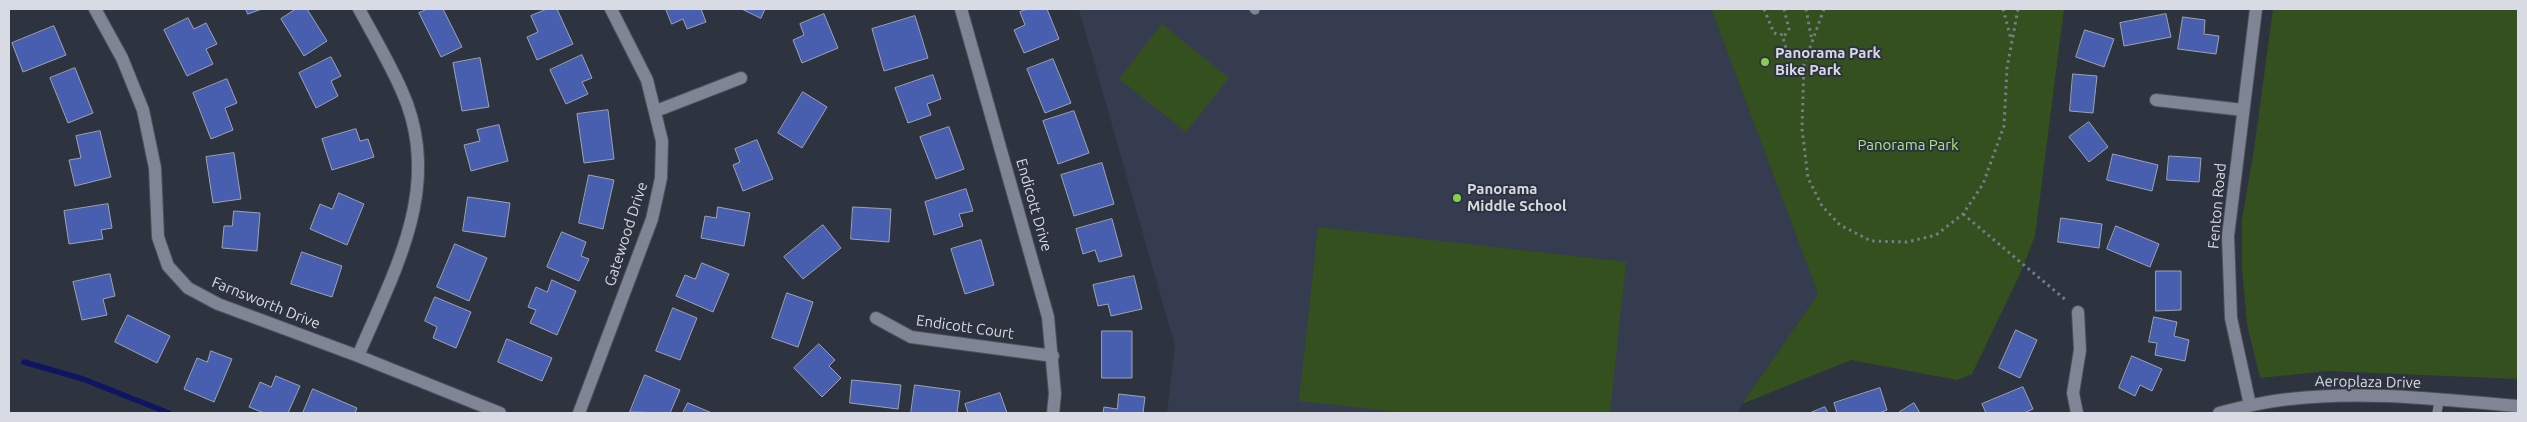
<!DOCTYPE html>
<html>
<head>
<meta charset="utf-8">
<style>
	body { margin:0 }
	#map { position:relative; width:2527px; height:422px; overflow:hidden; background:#2e3340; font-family:Ubuntu,sans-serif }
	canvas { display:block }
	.frame { position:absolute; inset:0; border:10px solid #d8dbe4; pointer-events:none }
</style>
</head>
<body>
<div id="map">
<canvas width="2527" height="422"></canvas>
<div class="frame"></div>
</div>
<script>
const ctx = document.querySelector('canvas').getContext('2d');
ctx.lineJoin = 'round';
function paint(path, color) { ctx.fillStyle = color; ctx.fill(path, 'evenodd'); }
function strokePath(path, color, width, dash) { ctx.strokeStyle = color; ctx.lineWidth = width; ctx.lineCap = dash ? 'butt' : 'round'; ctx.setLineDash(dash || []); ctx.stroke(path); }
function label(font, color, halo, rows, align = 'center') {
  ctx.font = font + ' Ubuntu,sans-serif'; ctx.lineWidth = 4; ctx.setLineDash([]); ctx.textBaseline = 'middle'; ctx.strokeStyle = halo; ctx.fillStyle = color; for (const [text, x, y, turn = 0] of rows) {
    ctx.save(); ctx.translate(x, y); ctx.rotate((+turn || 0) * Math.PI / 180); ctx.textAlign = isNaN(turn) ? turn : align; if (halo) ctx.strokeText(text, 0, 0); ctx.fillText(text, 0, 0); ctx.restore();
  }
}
const built = new Path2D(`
	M 1079,9 L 1711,9 L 1818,294 L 1742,404 L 1738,413 L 1167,413 L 1175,346 Z`);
const green = new Path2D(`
	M 1711,9 L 2064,9 L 2035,236 L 2020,274 L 1972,374 L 1957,380 L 1851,360 L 1742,404 L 1818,294 Z
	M 2273,9 L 2518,9 L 2518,379 L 2328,371 L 2260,378 L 2247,324 L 2242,268 L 2242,220 L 2254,150 Z
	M 1162,24 L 1229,78 L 1186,132 L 1119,79 Z
	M 1318,227 L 1626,262 L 1610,413 L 1407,413 L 1299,401 Z`);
const stream = new Path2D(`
	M 24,362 L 83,379 L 169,413`);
const building = new Path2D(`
	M 246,9 L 262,9 L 248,14 Z
	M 296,9 L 307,9 L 327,41 L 304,56 L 281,19 Z
	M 428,9 L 443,9 L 462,47 L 441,57 L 419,13 Z
	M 547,9 L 557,9 L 573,44 L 537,60 L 527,37 L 538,32 L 531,16 Z
	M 666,9 L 701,9 L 706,22 L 687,29 L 683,19 L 672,24 Z
	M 742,9 L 765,9 L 761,18 Z
	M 1028,9 L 1047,9 L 1059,39 L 1024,53 L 1014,30 L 1025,25 L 1020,12 Z
	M 824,14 L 838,48 L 802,63 L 793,40 L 804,35 L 800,24 Z
	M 2166,14 L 2171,37 L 2124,46 L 2120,23 Z
	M 915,16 L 928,58 L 884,71 L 872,29 Z
	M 2183,17 L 2205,20 L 2204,34 L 2219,36 L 2216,54 L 2178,49 Z
	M 188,18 L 194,29 L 206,23 L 217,44 L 206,49 L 213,64 L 187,76 L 164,30 Z
	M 54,26 L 66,55 L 23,72 L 12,43 Z
	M 2085,30 L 2114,39 L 2104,67 L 2076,57 Z
	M 582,55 L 592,78 L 582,82 L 588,94 L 566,104 L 550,70 Z
	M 331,57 L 341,76 L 331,81 L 338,96 L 316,108 L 299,73 Z
	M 480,58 L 489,107 L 462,111 L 453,63 Z
	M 1053,59 L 1071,103 L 1045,113 L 1027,69 Z
	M 75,68 L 93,113 L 68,123 L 50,78 Z
	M 2073,74 L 2097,76 L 2093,113 L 2070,111 Z
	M 933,75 L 941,99 L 927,104 L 931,115 L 908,123 L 895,88 Z
	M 227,79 L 237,103 L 225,108 L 233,130 L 211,139 L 193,93 Z
	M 803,92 L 827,107 L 802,148 L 778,133 Z
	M 608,110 L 614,159 L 584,163 L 577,114 Z
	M 1074,111 L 1089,153 L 1058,164 L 1043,121 Z
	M 2089,122 L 2108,147 L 2089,162 L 2069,137 Z
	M 499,125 L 508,161 L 471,171 L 464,145 L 480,141 L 477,130 Z
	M 949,127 L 964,169 L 936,179 L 920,137 Z
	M 356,129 L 360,141 L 368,139 L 374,157 L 332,170 L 322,139 Z
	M 100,131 L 111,177 L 75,186 L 69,160 L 81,158 L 76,136 Z
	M 757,140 L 773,179 L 743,191 L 733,165 L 740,162 L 735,149 Z
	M 234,153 L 241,199 L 213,203 L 206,157 Z
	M 2113,154 L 2158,165 L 2152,191 L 2107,180 Z
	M 2169,156 L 2201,158 L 2199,182 L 2167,180 Z
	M 1102,163 L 1114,204 L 1074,216 L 1061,175 Z
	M 589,175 L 614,180 L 603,229 L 579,223 Z
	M 966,189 L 973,211 L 959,214 L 963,226 L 934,235 L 925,202 Z
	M 339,193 L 364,204 L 347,245 L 310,229 L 320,204 L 332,209 Z
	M 468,197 L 510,203 L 505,237 L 463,231 Z
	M 108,204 L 112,228 L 101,230 L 103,239 L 69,244 L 64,211 Z
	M 718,207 L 750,213 L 744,246 L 701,238 L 705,216 L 716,218 Z
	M 853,207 L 891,209 L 889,242 L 851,239 Z
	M 234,211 L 260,213 L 257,251 L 222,248 L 224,226 L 232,226 Z
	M 2061,218 L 2102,224 L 2099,248 L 2058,242 Z
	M 1112,219 L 1122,256 L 1099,262 L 1095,250 L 1083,254 L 1076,229 Z
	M 823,225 L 841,248 L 803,279 L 784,257 Z
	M 2116,226 L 2159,244 L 2150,267 L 2107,249 Z
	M 562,232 L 586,242 L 581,256 L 589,259 L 579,281 L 547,267 Z
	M 981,240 L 994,285 L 965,294 L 951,249 Z
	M 455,244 L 487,258 L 469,301 L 437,287 Z
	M 302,252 L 342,266 L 332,297 L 291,284 Z
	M 702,263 L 729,274 L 713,312 L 676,296 L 685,275 L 695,279 Z
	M 2156,271 L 2181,271 L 2181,310 L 2156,311 Z
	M 110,274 L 115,296 L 103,299 L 107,315 L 82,320 L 73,282 Z
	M 1134,276 L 1142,309 L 1111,316 L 1108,304 L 1098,306 L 1093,285 Z
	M 552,280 L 576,291 L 557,335 L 530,323 L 536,310 L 528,307 L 536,287 L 547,292 Z
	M 787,293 L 813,302 L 798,347 L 772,338 Z
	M 435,297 L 471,312 L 456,348 L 433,338 L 437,327 L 425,321 Z
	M 673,308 L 697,318 L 680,360 L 656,351 Z
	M 128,315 L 170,336 L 157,363 L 115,342 Z
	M 2154,317 L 2177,322 L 2174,336 L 2189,340 L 2185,361 L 2155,355 L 2157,343 L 2149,342 Z
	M 2016,330 L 2037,340 L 2020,378 L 1999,368 Z
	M 1102,331 L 1132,331 L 1132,378 L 1102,378 Z
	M 507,339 L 552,358 L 542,381 L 498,362 Z
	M 819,344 L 835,360 L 829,366 L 841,378 L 822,397 L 794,368 Z
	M 211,351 L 232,359 L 214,402 L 184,389 L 197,358 L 207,362 Z
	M 2132,356 L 2162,369 L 2152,391 L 2140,385 L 2135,396 L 2119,388 Z
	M 645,375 L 680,390 L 670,413 L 630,412 Z
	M 276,376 L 300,386 L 288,413 L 264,413 L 249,407 L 260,382 L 271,387 Z
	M 852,380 L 901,385 L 898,409 L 850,403 Z
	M 915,385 L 960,391 L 957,413 L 911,413 Z
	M 2023,387 L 2033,409 L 2024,413 L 1986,413 L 1982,404 Z
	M 1880,388 L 1887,410 L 1879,413 L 1837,413 L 1834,403 Z
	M 313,389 L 357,408 L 355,413 L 303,413 Z
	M 1000,393 L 1007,413 L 968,413 L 965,404 Z
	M 1119,394 L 1145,397 L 1143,413 L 1103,413 L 1104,407 L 1117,409 Z
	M 688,403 L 712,413 L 683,413 Z
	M 1914,403 L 1920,413 L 1898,413 Z
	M 1825,407 L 1828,413 L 1810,413 Z`);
const path = new Path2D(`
	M 1764,9 L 1774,33 L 1780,35 L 1786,33
	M 1784,9 L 1789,29 L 1783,38 L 1791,66 L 1804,70
	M 1806,9 L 1812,41
	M 1824,9 L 1804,64 L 1802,129 L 1808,178 L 1822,206 L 1840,225 L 1871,241 L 1907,242 L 1936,235 L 1963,214 L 1983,184 L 2004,126 L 2007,68 L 2018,9
	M 2003,9 L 2011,39
	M 1963,214 L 2067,301`);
const service = new Path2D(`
	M 1254,9 L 1255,10
	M 2437,413 L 2439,400`);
const minor = new Path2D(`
	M 95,9 L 122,58 L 143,110 L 155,168 L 158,237 L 168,266 L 188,288 L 218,304 L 358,356 L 500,413
	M 961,9 L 1048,317 L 1055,394 L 1053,413
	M 2156,100 L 2243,110
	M 656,111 L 741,78
	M 876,318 L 911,337 L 1053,356
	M 358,356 C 395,269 445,184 401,89 C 389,62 373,35 359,9
	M 2250,405 L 2231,318 L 2228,236 L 2256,9
	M 579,413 L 652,219 L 661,178 L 662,141 L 647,80 L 611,9
	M 2077,413 L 2073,393 L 2080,350 L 2078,312`);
const tertiary = new Path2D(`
	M 2219,413 C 2242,407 2266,401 2290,399 C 2365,390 2443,400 2518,406`);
const markers = [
	[1765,62,5,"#85cf4c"],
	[1457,198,5,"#85cf4c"]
];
const poiNames = [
	["Panorama Park",1775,53],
	["Bike Park",1775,70],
	["Panorama",1467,189],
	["Middle School",1467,206]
];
const parkNames = [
	["Panorama Park",1908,145]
];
const streetNames = [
	["Endicott Drive",1034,205,74],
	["Fenton Road",2217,206,-85],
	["Gatewood Drive",626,234,-72],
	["Farnsworth Drive",266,303,22],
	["Endicott Court",965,327,8],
	["Aeroplaza Drive",2368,382,1]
];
paint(built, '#363c50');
paint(green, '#33501e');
strokePath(stream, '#0f1661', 5.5);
paint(building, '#485faf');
strokePath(building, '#9da3b4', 1);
strokePath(service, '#4c505c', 10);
strokePath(minor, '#4c505c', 14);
strokePath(tertiary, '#4c505c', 14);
strokePath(path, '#787c87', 3, [2.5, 4]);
strokePath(service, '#7f8595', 9);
strokePath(minor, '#7f8595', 12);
strokePath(tertiary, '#7f8595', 12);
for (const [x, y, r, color] of markers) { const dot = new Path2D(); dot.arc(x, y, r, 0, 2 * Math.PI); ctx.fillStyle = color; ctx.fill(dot); strokePath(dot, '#2e3340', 2); }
label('bold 15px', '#d8dbe4', '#2e3340', poiNames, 'left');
label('15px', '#a7ea79', '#2e3340', parkNames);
label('15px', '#d8dbe4', '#2e3340', streetNames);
</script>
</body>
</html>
